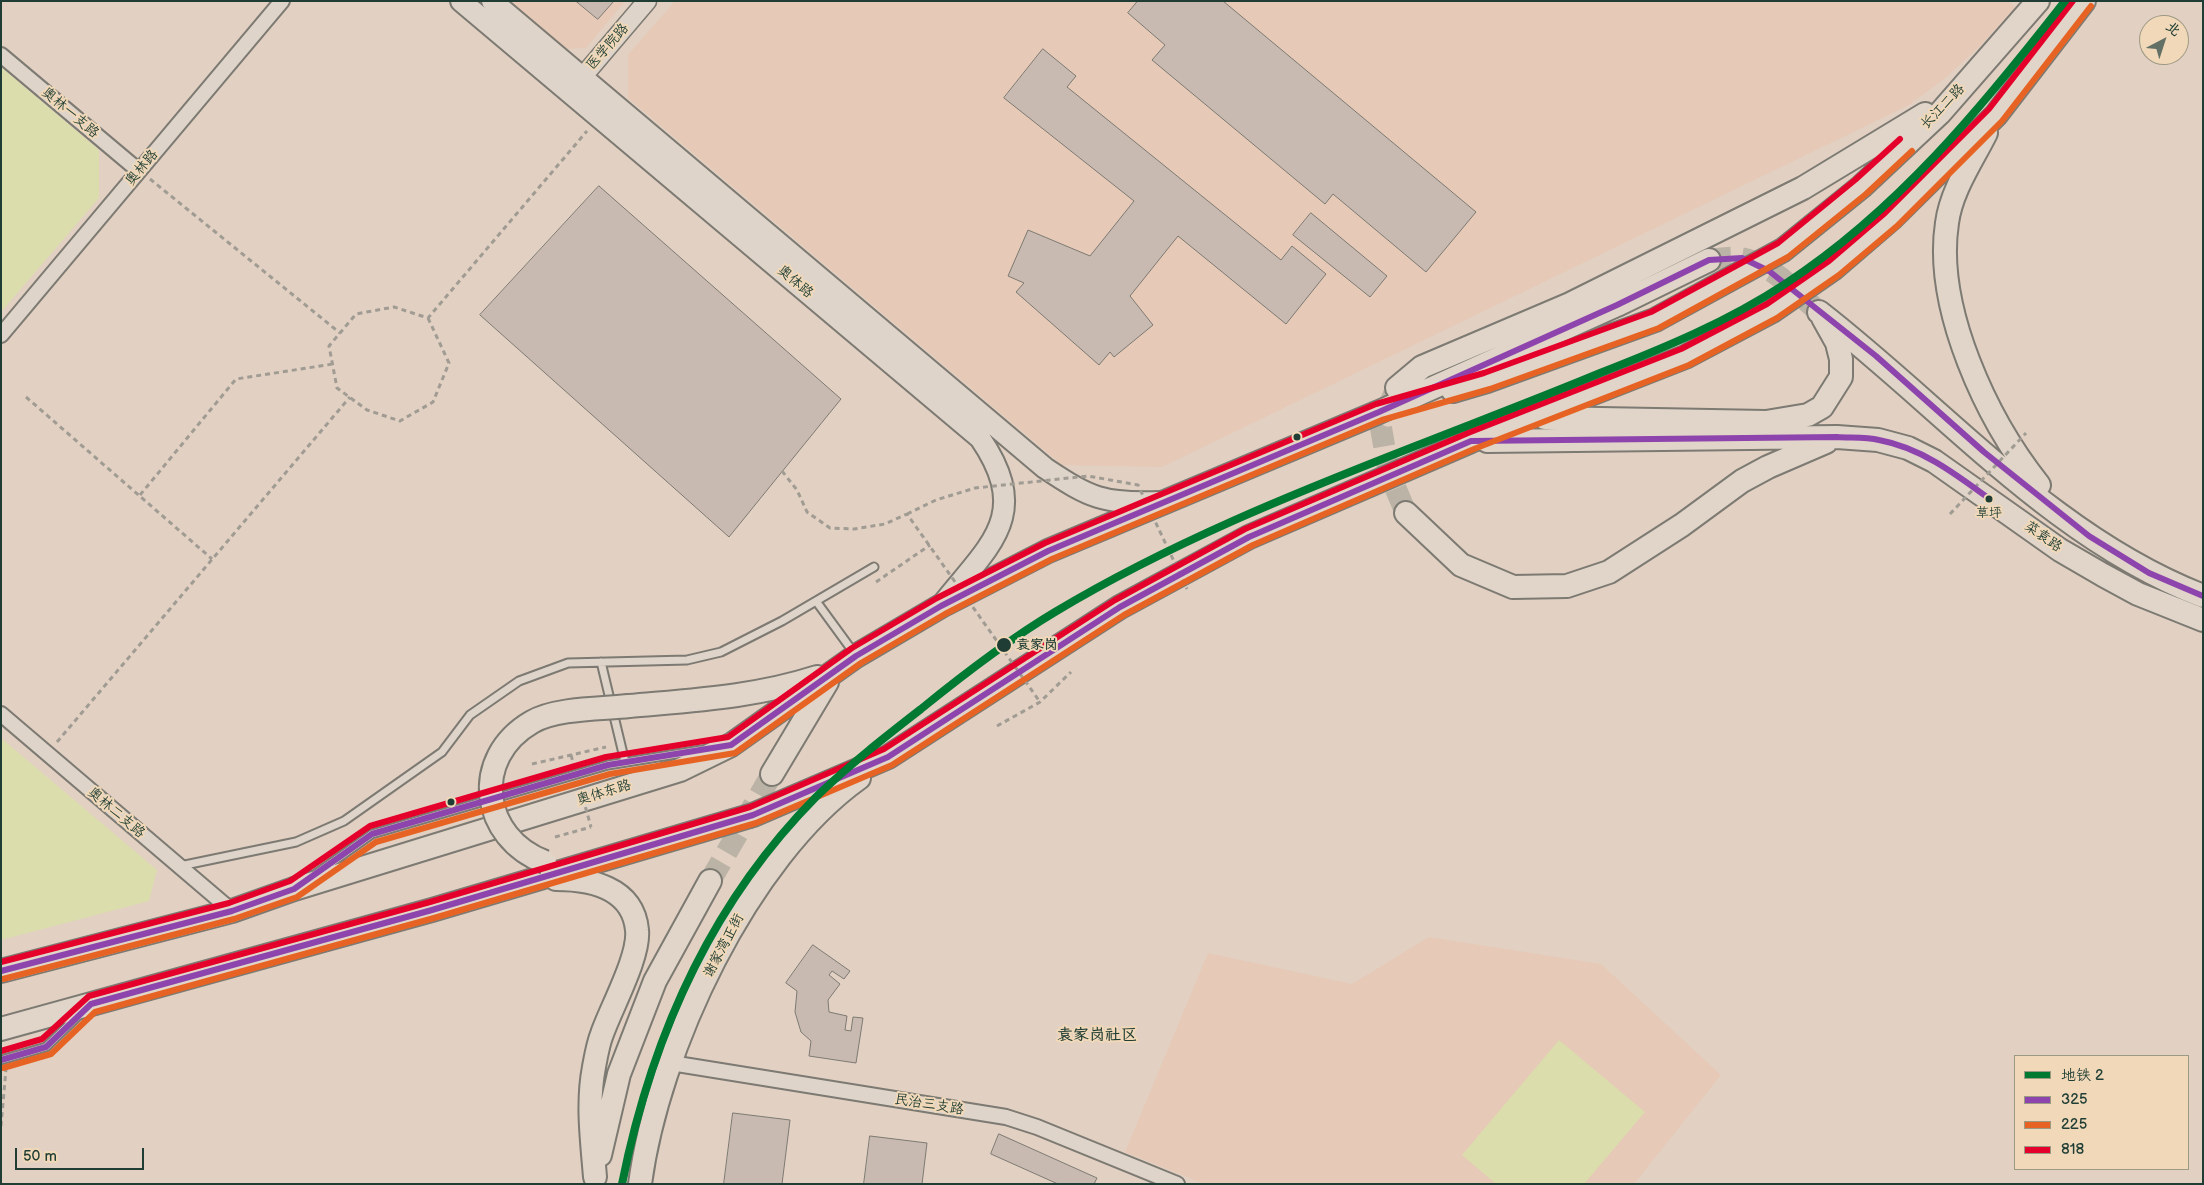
<!DOCTYPE html>
<html>
<head>
<meta charset="utf-8">
<style>
	body { margin:0 }
	#map { position:relative; width:2204px; height:1185px; overflow:hidden; background:#e2d0c2; font-family:"Balsamiq Sans","LXGW WenKai TC",sans-serif }
	canvas { display:block }
	.frame { position:absolute; inset:0; border:2px solid #1f3d34; pointer-events:none }
	.legend { position:absolute; left:2014px; top:1055px; width:175px; height:115px; box-sizing:border-box; background:#f0d8b8; border:1px solid #9c9a83; margin:0; padding:6px 9px; list-style:none; font-size:15px; color:#1f3d34 }
	.legend li { display:flex; align-items:center; gap:10px; height:25px }
	.legend b { width:25px; border:1px solid #9c9a83 }
	.north { position:absolute; left:2139px; top:15px; width:50px; height:50px; box-sizing:border-box; background:#f0d8b8; border:1px solid #9c9a83; border-radius:50%; rotate:40deg; font-size:14px; font-weight:700; line-height:20px; text-align:center; color:#1f3d34 }
	.north::after { content:''; display:block; margin:auto; width:18px; height:22px; background:#637066; clip-path:polygon(50% 0,100% 100%,50% 72%,0 100%) }
	.scale { position:absolute; left:15px; top:1148px; width:129px; height:22px; box-sizing:border-box; border:2px solid #1f3d34; border-top:0; padding-left:6px; font-size:15px; line-height:18px; white-space:nowrap; color:#1f3d34; -webkit-text-stroke:4px #f0d8b8; paint-order:stroke }
</style>
</head>
<body>
<div id="map">
<canvas width="2204" height="1185"></canvas>
<div class="frame"></div>
<ul class="legend">
<li><b style="height:6px;background:#007a33"></b>地铁 2</li>
<li><b style="height:6px;background:#8e44ad"></b>325</li>
<li><b style="height:6px;background:#e76323"></b>225</li>
<li><b style="height:6px;background:#e4002b"></b>818</li>
</ul>
<div class="north">北</div>
<div class="scale">50 m</div>
</div>
<script>
const ctx = document.querySelector('canvas').getContext('2d');
ctx.lineJoin = 'round';
function paint(path, color) { ctx.fillStyle = color; ctx.fill(path, 'evenodd'); }
function strokePath(path, color, width, dash) { ctx.strokeStyle = color; ctx.lineWidth = width; ctx.lineCap = dash ? 'butt' : 'round'; ctx.setLineDash(dash || []); ctx.stroke(path); }
function label(font, color, halo, rows, align = 'center') {
  ctx.font = font + ' "Balsamiq Sans","LXGW WenKai TC",sans-serif'; ctx.lineWidth = 4; ctx.setLineDash([]); ctx.textBaseline = 'middle'; ctx.strokeStyle = halo; ctx.fillStyle = color; for (const [text, x, y, turn = 0] of rows) {
    ctx.save(); ctx.translate(x, y); ctx.rotate((+turn || 0) * Math.PI / 180); ctx.textAlign = isNaN(turn) ? turn : align; if (halo) ctx.strokeText(text, 0, 0); ctx.fillText(text, 0, 0); ctx.restore();
  }
}
const built = new Path2D(`
	M 510,1 L 625,1 L 586,48 L 565,49 Z
	M 675,1 L 2008,1 L 2015,7 L 1979,47 L 1943,80 L 1907,106 L 1162,467 L 1062,465 L 628,98 L 628,55 Z
	M 1429,937 L 1601,964 L 1721,1075 L 1634,1184 L 1205,1184 L 1125,1152 L 1208,953 L 1352,984 Z`);
const green = new Path2D(`
	M 1,67 L 99,150 L 99,198 L 1,312 Z
	M 1,738 L 157,870 L 149,901 L 1,940 Z
	M 1559,1040 L 1645,1112 L 1584,1184 L 1496,1184 L 1462,1155 Z`);
const building = new Path2D(`
	M 576,1 L 614,1 L 598,19 Z
	M 1138,1 L 1223,1 L 1476,212 L 1426,272 L 1333,194 L 1325,204 L 1152,60 L 1165,45 L 1128,13 Z
	M 1043,49 L 1076,76 L 1067,87 L 1281,260 L 1292,246 L 1326,274 L 1286,324 L 1178,236 L 1130,296 L 1153,325 L 1114,357 L 1110,352 L 1099,365 L 1016,292 L 1024,283 L 1008,276 L 1028,230 L 1090,256 L 1134,201 L 1004,98 Z
	M 599,186 L 841,399 L 729,537 L 480,315 Z
	M 1311,213 L 1387,276 L 1370,297 L 1293,235 Z
	M 813,945 L 850,971 L 844,979 L 832,971 L 829,975 L 840,984 L 828,1000 L 829,1012 L 847,1016 L 845,1030 L 851,1031 L 853,1017 L 863,1018 L 856,1063 L 809,1056 L 811,1041 L 801,1032 L 795,1012 L 797,991 L 786,983 Z
	M 733,1113 L 790,1120 L 782,1184 L 724,1184 Z
	M 999,1134 L 1097,1178 L 1094,1184 L 1058,1184 L 991,1154 Z
	M 870,1136 L 927,1143 L 922,1184 L 864,1184 Z`);
const primaryTunnel = new Path2D(`
	M 1709,260 C 1720,259 1729,257 1740,258 C 1770,262 1797,293 1819,312
	M 1394,394 L 1381,428 L 1389,473 L 1406,513
	M 710,881 L 772,774`);
const path = new Path2D(`
	M 150,179 L 340,333
	M 428,318 L 449,363 L 433,402 L 400,421 L 367,410 L 337,388 L 329,346 L 356,314 L 394,307 L 428,318 L 587,131
	M 26,397 L 212,559
	M 140,495 L 236,379 L 333,364
	M 876,582 L 930,545
	M 997,726 L 1040,702 L 1071,672
	M 57,742 L 350,397
	M 532,764 L 606,747
	M 555,837 L 591,827
	M 1,1126 L 6,1069`);
const service = new Path2D(`
	M 816,601 L 854,653
	M 601,662 L 625,762
	M 180,866 L 296,842 L 344,821 L 442,752 L 470,715 L 519,681 L 568,663 L 687,660 L 721,652 L 782,621 L 874,567
	M 317,873 L 372,834 L 608,765 L 701,750
	M 1,1060 L 46,1047 L 79,1015`);
const minor = new Path2D(`
	M 1,55 L 139,171
	M 1,335 L 282,1
	M 1,714 L 232,911
	M 671,1063 L 1006,1117 L 1037,1127 L 1177,1184`);
const tertiary = new Path2D(`
	M 573,88 L 647,1`);
const secondary = new Path2D(`
	M 461,1 L 980,438 C 1033,516 989,545 941,606
	M 492,1 L 1045,468 C 1090,498 1103,504 1159,502`);
const primary = new Path2D(`
	M 1986,133 C 1972,161 1951,191 1947,223 C 1934,308 1987,420 2039,485
	M 1819,312 C 1944,409 2053,538 2203,596
	M 1397,388 L 1422,367 L 1570,304 L 1803,188 L 1925,114
	M 1453,391 L 1487,381 L 1655,320 L 1783,250 L 1861,187 L 1940,113 L 2038,1
	M 1545,418 L 1766,422 L 1808,415 L 1822,407 L 1841,377 L 1841,359 L 1837,343 L 1823,318
	M 1487,441 L 1837,437 L 1878,440 L 1908,448 L 1934,461 L 2060,550 L 2103,575 L 2138,594 L 2203,620
	M 1406,513 L 1461,565 L 1513,587 L 1567,586 L 1609,572 L 1682,525 L 1742,481 L 1768,467 L 1826,442
	M 629,706 C 694,700 755,697 817,677
	M 772,774 L 827,682
	M 556,879 C 589,879 633,887 637,930 C 640,956 611,1008 602,1034 C 598,1044 596,1056 594,1067 C 587,1103 592,1140 595,1177
	M 1,971 L 232,911 L 294,889 L 680,770 L 731,745 L 856,656 L 941,606 L 1048,551 L 1379,412 L 1617,305 L 1709,260
	M 1,1029 L 432,910 L 753,815 L 888,757 L 1120,607 L 1249,537 L 1471,441 L 1685,357 L 1772,311 L 1834,268 L 1891,219 L 1996,115 L 2084,1
	M 600,1155 L 619,1074 L 655,981 L 710,881
	M 640,1184 C 658,1049 747,858 859,778`);
const pathBridge = new Path2D(`
	M 782,471 L 797,490 L 807,512 L 830,528 L 854,529 L 885,524 L 907,514 L 1040,702
	M 907,514 L 936,500 L 975,488 L 1088,476 L 1138,485 L 1187,589
	M 1950,514 L 2026,433
	M 571,755 L 591,827`);
const primaryBridge = new Path2D(`
	M 545,862 C 481,838 470,758 532,722 C 556,708 601,709 629,706`);
const bus1 = new Path2D(`
	M 1,971 L 232,911 L 294,889 L 372,834 L 608,765 L 731,745 L 856,656 L 941,606 L 1048,551 L 1379,412 L 1617,305 L 1709,260 L 1742,258 L 1769,271 L 1876,356 L 1984,452 L 2089,536 L 2149,573 L 2203,596
	M 1,1060 L 46,1047 L 91,1004 L 432,910 L 753,815 L 888,757 L 1120,607 L 1249,537 L 1471,441 L 1837,437 C 1851,438 1866,437 1879,440 C 1922,448 1957,475 1991,500`);
const bus2 = new Path2D(`
	M 3,979 L 234,919 L 297,897 L 376,842 L 610,774 L 735,753 L 861,663 L 945,614 L 1052,559 L 1382,420 L 1490,389 L 1659,328 L 1788,257 L 1866,194 L 1912,151
	M 3,1068 L 51,1054 L 95,1012 L 434,918 L 756,823 L 892,765 L 1124,615 L 1253,545 L 1474,449 L 1689,365 L 1777,318 L 1839,275 L 1897,226 L 2002,121 L 2091,6`);
const bus3 = new Path2D(`
	M 1,962 L 229,903 L 290,881 L 370,826 L 606,757 L 728,737 L 852,648 L 937,598 L 1045,543 L 1376,404 L 1484,373 L 1651,312 L 1778,243 L 1855,180 L 1900,139
	M 1,1051 L 42,1039 L 89,996 L 430,902 L 750,807 L 884,749 L 1115,600 L 1245,529 L 1468,433 L 1681,349 L 1767,304 L 1829,261 L 1885,213 L 1989,109 L 2073,1`);
const metro1 = new Path2D(`
	M 622,1184 C 651,1039 711,903 816,797 C 849,765 885,737 921,709 C 964,674 1008,640 1055,612 C 1170,543 1295,493 1418,445 C 1479,421 1540,398 1600,373 C 1664,348 1727,322 1785,284 C 1897,211 1983,106 2065,1`);
const markers = [
	[1297,437,4.5,"#1f3d34"],
	[1989,499,4.5,"#1f3d34"],
	[1004,645,8,"#1f3d34"],
	[451,802,4.5,"#1f3d34"]
];
const busNames = [
	["草坪",1989,514]
];
const streetNames = [
	["医学院路",608,47,-49],
	["长江二路",1943,107,-46],
	["奥林一支路",70,113,40],
	["奥林路",142,168,-50],
	["奥体路",795,282,40],
	["菜袁路",2043,537,35],
	["奥体东路",604,793,-17],
	["奥林二支路",116,813,40],
	["谢家湾正街",724,946,-62],
	["民治三支路",929,1105,9]
];
const stopNames = [
	["袁家岗",1016,645]
];
const quarterNames = [
	["袁家岗社区",1097,1036]
];
paint(built, '#e6c9b6');
paint(green, '#dbddad');
paint(building, '#c9bab1');
strokePath(building, '#7c7a72', 1);
strokePath(primaryTunnel, '#bbb3a6', 22, [22, 11]);
strokePath(service, '#7c7a72', 11);
strokePath(minor, '#7c7a72', 18);
strokePath(tertiary, '#7c7a72', 21);
strokePath(secondary, '#7c7a72', 24);
strokePath(primary, '#7c7a72', 26);
strokePath(path, '#a09c93', 3, [5, 4]);
strokePath(service, '#dfd4c9', 7);
strokePath(minor, '#dfd4c9', 14);
strokePath(tertiary, '#dfd4c9', 18);
strokePath(secondary, '#dfd4c9', 20);
strokePath(primary, '#e0d5c8', 22);
strokePath(primaryBridge, '#7c7a72', 26, []);
strokePath(pathBridge, '#a09c93', 3, [5, 4]);
strokePath(primaryBridge, '#e0d5c8', 22);
strokePath(bus1, '#8e44ad', 6);
strokePath(bus2, '#e76323', 6);
strokePath(bus3, '#e4002b', 6);
strokePath(metro1, '#007a33', 8);
for (const [x, y, r, color] of markers) { const dot = new Path2D(); dot.arc(x, y, r, 0, 2 * Math.PI); ctx.fillStyle = color; ctx.fill(dot); strokePath(dot, '#f0d8b8', 2); }
label('13px', '#1f3d34', '#f0d8b8', busNames);
label('14px', '#1f3d34', '#f0d8b8', streetNames);
label('bold 14px', '#1f3d34', '#f0d8b8', stopNames, 'left');
label('bold 16px', '#1f3d34', '#f0d8b8', quarterNames);
</script>
</body>
</html>
